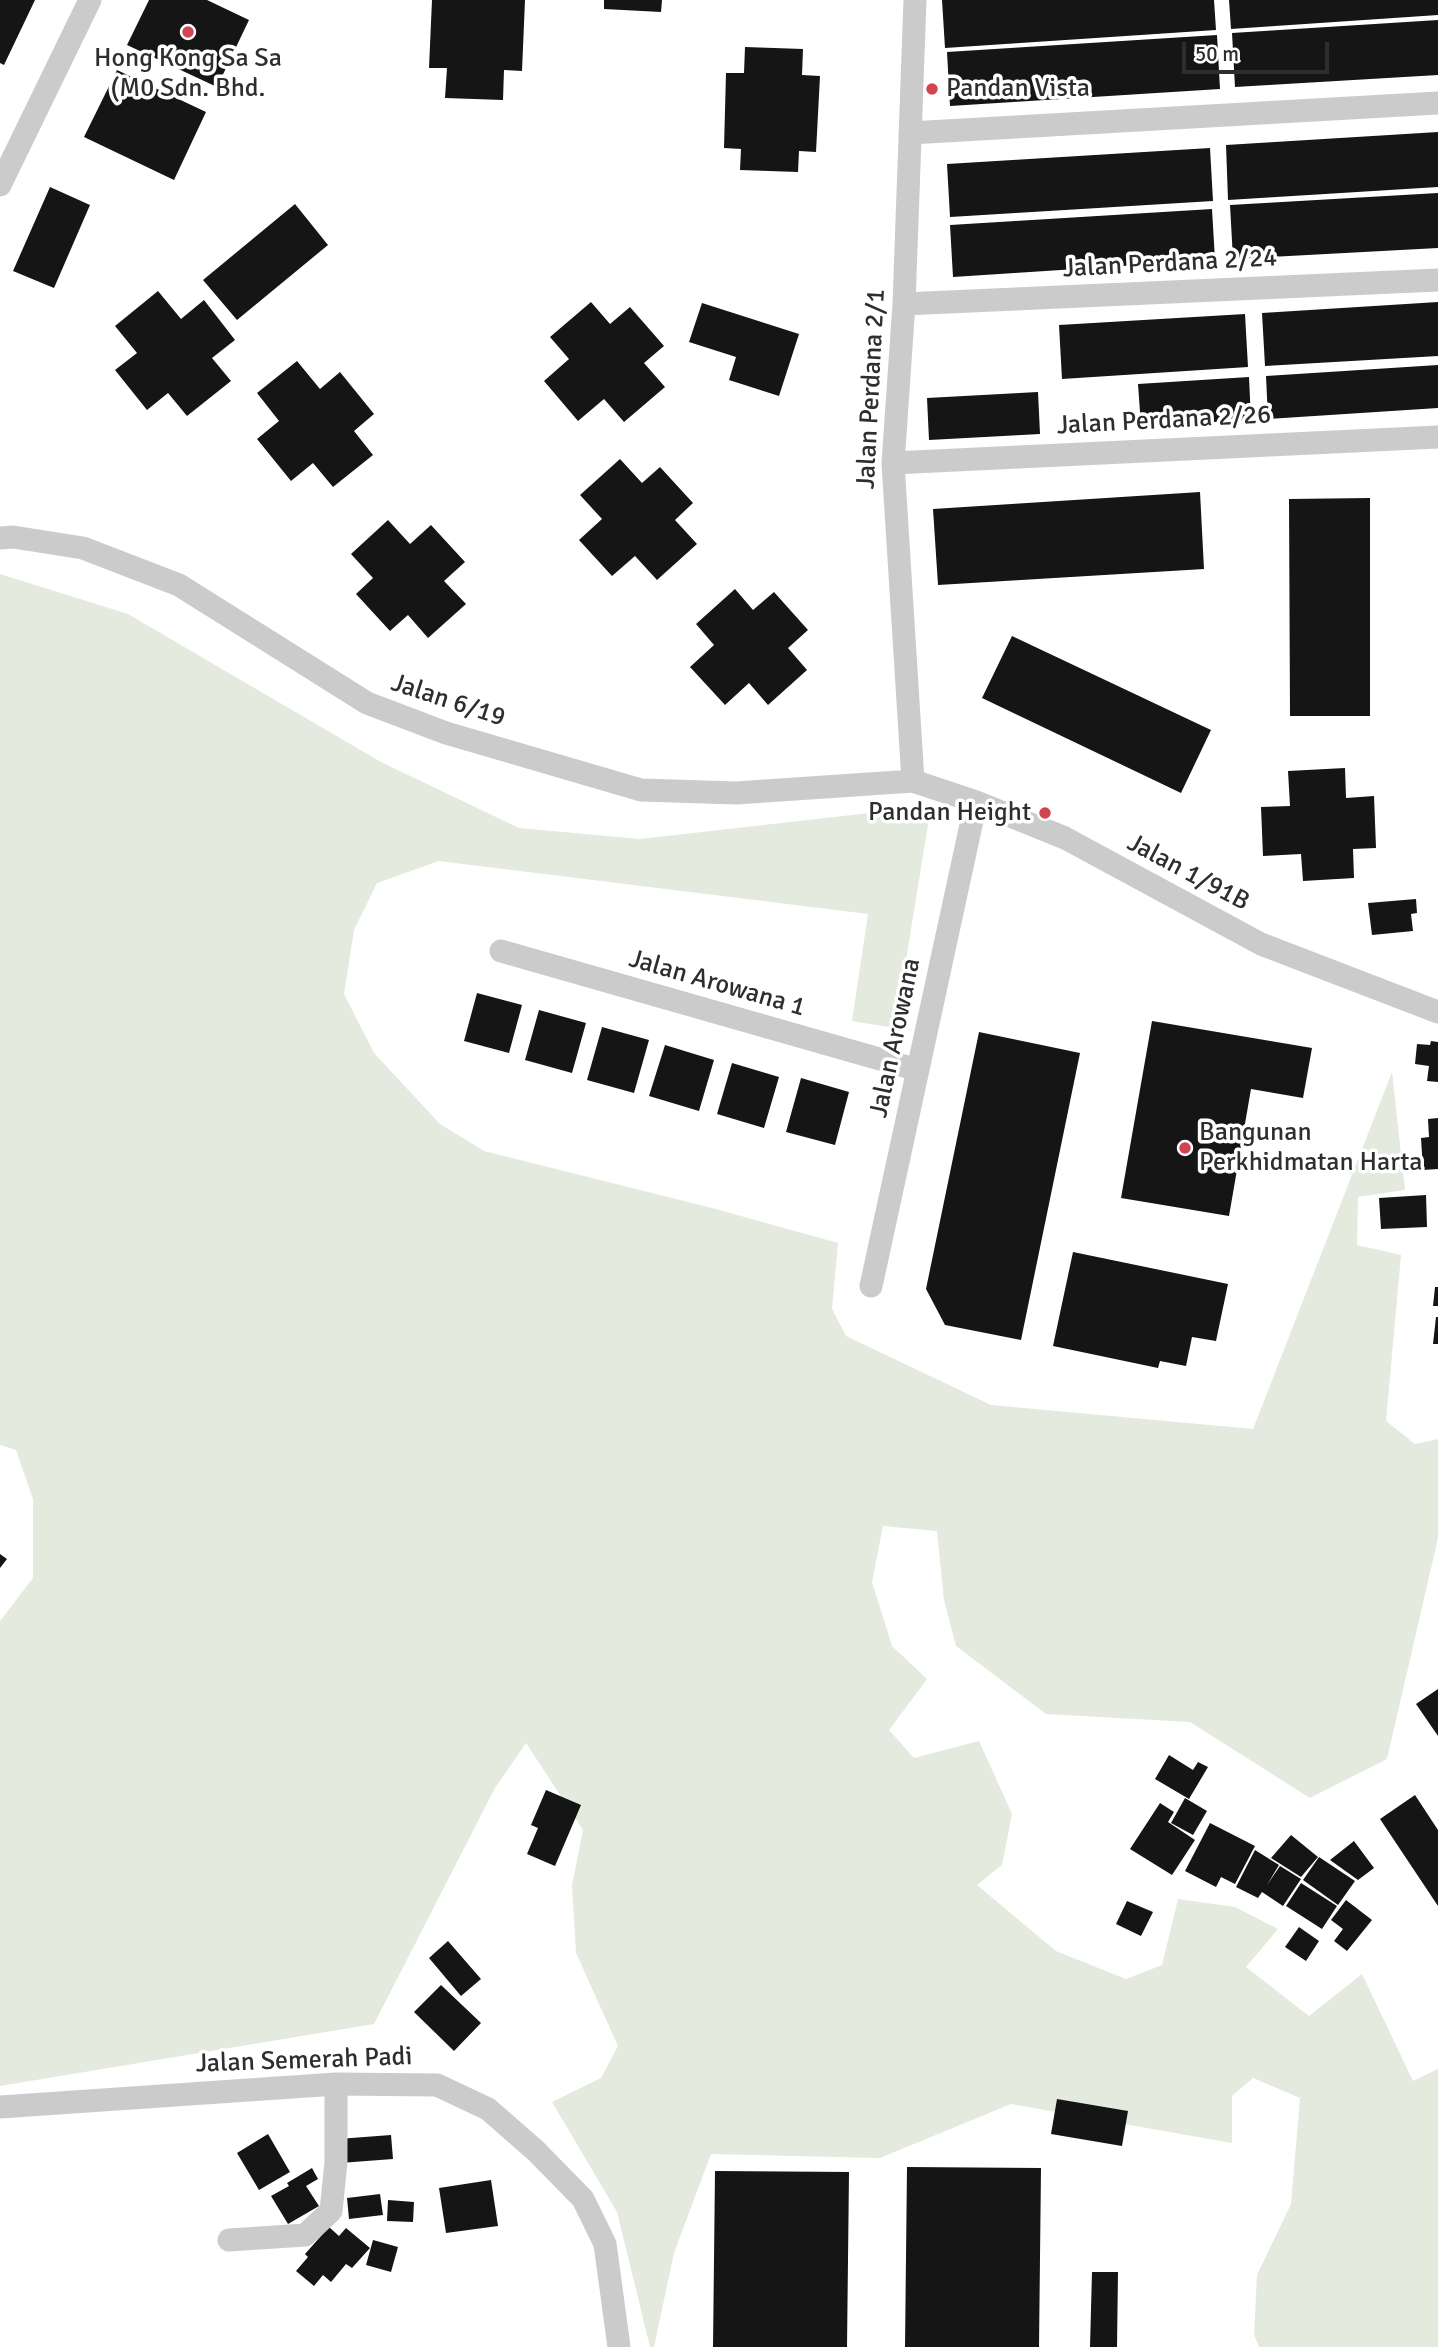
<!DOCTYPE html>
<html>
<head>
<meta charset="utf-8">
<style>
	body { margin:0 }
	#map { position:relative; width:1438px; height:2347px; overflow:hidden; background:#fff; font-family:Signika,sans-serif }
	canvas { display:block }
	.scale { position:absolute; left:1182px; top:42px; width:147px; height:32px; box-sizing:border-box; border:4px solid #2e2e2e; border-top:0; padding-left:9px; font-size:21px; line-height:24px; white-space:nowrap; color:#2e2e2e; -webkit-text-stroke:5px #fff; paint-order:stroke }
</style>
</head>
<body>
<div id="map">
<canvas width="1438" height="2347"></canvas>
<div class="scale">50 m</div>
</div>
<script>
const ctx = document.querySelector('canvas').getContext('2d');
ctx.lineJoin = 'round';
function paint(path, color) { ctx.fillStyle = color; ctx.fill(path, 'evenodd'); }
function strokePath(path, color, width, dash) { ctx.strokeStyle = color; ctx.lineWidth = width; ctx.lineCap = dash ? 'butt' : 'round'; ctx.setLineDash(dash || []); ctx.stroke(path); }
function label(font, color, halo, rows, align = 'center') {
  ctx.font = font + ' Signika,sans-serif'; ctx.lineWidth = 7; ctx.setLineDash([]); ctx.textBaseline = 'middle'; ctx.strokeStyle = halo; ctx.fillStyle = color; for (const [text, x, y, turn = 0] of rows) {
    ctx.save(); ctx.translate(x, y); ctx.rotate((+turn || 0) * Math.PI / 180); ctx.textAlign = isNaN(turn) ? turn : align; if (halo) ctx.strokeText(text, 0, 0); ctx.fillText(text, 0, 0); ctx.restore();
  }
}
const green = new Path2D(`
	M 0,574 L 128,614 L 381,762 L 519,828 L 640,839 L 931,806 L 895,1028 L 852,1021 L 868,914 L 439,861 L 377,883 L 354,930 L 344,994 L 374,1053 L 440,1124 L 484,1151 L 712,1208 L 838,1243 L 832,1309 L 846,1336 L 991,1405 L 1253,1429 L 1392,1072 L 1405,1190 L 1358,1197 L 1357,1245 L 1401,1255 L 1386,1421 L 1415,1444 L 1438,1439 L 1438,1538 L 1387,1759 L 1310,1798 L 1190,1722 L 1046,1714 L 956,1646 L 944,1600 L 937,1531 L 883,1526 L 872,1582 L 892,1646 L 927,1679 L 889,1730 L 914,1758 L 979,1741 L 1012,1814 L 1002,1865 L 977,1885 L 1056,1951 L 1126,1979 L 1162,1965 L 1178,1899 L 1235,1907 L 1278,1929 L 1246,1967 L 1309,2016 L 1362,1974 L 1413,2081 L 1438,2069 L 1438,2347 L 1259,2347 L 1254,2335 L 1257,2275 L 1291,2204 L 1300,2098 L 1253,2078 L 1232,2096 L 1232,2143 L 1011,2104 L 880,2158 L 711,2154 L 674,2253 L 654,2347 L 650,2347 L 617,2212 L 552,2102 L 601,2078 L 618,2046 L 576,1953 L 572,1885 L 583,1830 L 526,1743 L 495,1788 L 374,2024 L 0,2086 L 0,1621 L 33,1578 L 33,1499 L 16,1450 L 0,1445 Z`);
const building = new Path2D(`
	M 0,0 L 35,0 L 4,65 L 0,63 Z
	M 149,0 L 207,0 L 249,20 L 217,87 L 127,45 Z
	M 432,0 L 525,0 L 522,71 L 504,70 L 503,100 L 445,98 L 447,68 L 429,68 Z
	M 604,0 L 662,0 L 661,12 L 604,9 Z
	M 942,0 L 1214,0 L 1216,30 L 945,48 Z
	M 1229,0 L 1438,0 L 1438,15 L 1231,29 Z
	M 1438,20 L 1438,75 L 1235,87 L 1232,33 Z
	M 1217,35 L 1220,89 L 950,106 L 947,52 Z
	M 745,47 L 803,49 L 802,75 L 820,76 L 816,152 L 799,151 L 798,172 L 740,170 L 741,149 L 724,148 L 726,73 L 744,73 Z
	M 117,70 L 206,112 L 174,180 L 84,137 Z
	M 1438,132 L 1438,187 L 1228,200 L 1226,145 Z
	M 1210,148 L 1213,201 L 950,217 L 947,164 Z
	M 50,187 L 90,205 L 54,288 L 13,271 Z
	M 1438,193 L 1438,248 L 1233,259 L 1230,205 Z
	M 295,204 L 328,245 L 237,320 L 203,280 Z
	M 1212,209 L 1215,260 L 953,277 L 950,225 Z
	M 158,291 L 181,319 L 204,300 L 235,340 L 212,358 L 231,381 L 187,416 L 168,393 L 147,410 L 115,370 L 137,353 L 115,326 Z
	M 591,302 L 610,324 L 630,307 L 664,346 L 644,363 L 665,387 L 624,422 L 604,399 L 578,421 L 544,381 L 569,359 L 550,337 Z
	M 1438,302 L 1438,356 L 1265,366 L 1262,313 Z
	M 702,303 L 799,334 L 779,396 L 729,380 L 736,357 L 689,342 Z
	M 1245,314 L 1248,367 L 1062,379 L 1059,325 Z
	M 297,361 L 320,389 L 340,372 L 374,414 L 354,431 L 373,455 L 333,487 L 313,463 L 291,481 L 257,439 L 279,421 L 257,393 Z
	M 1438,365 L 1438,408 L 1268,419 L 1266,376 Z
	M 1249,377 L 1251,420 L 1141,426 L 1138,384 Z
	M 1038,392 L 1040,434 L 929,440 L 927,398 Z
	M 620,459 L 642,483 L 660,467 L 693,503 L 675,520 L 697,544 L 657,580 L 635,556 L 612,576 L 579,540 L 602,519 L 580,495 Z
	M 1200,492 L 1204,569 L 938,585 L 933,509 Z
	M 1370,498 L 1370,716 L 1290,716 L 1289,499 Z
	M 388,520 L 410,544 L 431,525 L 465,562 L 444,581 L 466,604 L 428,638 L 408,615 L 390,631 L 356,594 L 373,578 L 351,554 Z
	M 735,589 L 753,610 L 774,592 L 808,630 L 788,648 L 807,670 L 768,705 L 749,683 L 725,705 L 690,667 L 714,645 L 696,624 Z
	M 1012,636 L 1211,730 L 1181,793 L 982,698 Z
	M 1345,768 L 1346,798 L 1374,796 L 1376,848 L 1353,849 L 1354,878 L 1303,881 L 1301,854 L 1263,856 L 1261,807 L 1290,806 L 1288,771 Z
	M 1416,899 L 1417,913 L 1411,914 L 1413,931 L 1372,935 L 1368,903 Z
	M 477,993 L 522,1005 L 509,1053 L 464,1041 Z
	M 539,1010 L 586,1023 L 572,1073 L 525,1060 Z
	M 1152,1021 L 1312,1048 L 1303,1098 L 1251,1089 L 1229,1216 L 1121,1198 Z
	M 602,1027 L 649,1040 L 634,1093 L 587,1080 Z
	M 979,1032 L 1080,1053 L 1021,1340 L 945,1325 L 926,1289 Z
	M 1431,1041 L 1438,1042 L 1438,1082 L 1427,1081 L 1429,1066 L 1415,1064 L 1417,1044 L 1430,1045 Z
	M 665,1045 L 714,1060 L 699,1111 L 649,1096 Z
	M 732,1063 L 779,1077 L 764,1128 L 717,1114 Z
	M 801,1078 L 849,1092 L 835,1145 L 786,1132 Z
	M 1438,1118 L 1438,1169 L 1423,1170 L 1421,1138 L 1429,1137 L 1428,1119 Z
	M 1426,1195 L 1427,1227 L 1381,1229 L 1379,1198 Z
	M 1073,1252 L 1228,1284 L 1216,1341 L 1192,1337 L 1186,1366 L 1160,1361 L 1158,1368 L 1053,1346 Z
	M 1435,1287 L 1438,1287 L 1438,1306 L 1433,1306 Z
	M 1436,1317 L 1438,1317 L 1438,1344 L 1433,1344 Z
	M 0,1554 L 7,1559 L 0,1568 Z
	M 1438,1689 L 1438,1736 L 1416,1704 Z
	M 1169,1755 L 1193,1770 L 1198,1762 L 1208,1767 L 1189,1799 L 1155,1779 Z
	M 546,1790 L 581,1805 L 555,1866 L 527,1854 L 538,1828 L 531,1825 Z
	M 1415,1795 L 1438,1830 L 1438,1906 L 1380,1819 Z
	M 1185,1798 L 1207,1811 L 1193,1835 L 1171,1823 Z
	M 1160,1803 L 1174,1812 L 1168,1822 L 1195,1840 L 1172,1875 L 1130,1849 Z
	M 1210,1823 L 1255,1846 L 1235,1884 L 1221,1877 L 1216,1887 L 1185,1871 Z
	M 1291,1835 L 1318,1857 L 1301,1877 L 1271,1858 Z
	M 1354,1841 L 1374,1868 L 1358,1880 L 1330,1860 Z
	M 1255,1850 L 1279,1865 L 1267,1885 L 1280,1866 L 1301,1879 L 1283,1906 L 1262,1892 L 1258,1898 L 1236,1887 Z
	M 1319,1857 L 1355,1881 L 1338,1905 L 1303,1880 Z
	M 1301,1883 L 1337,1906 L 1322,1929 L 1286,1906 Z
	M 1346,1900 L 1372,1920 L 1347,1951 L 1334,1941 L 1343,1929 L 1331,1920 Z
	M 1127,1901 L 1153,1912 L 1141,1936 L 1116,1924 Z
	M 1299,1927 L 1319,1941 L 1306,1961 L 1285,1947 Z
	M 448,1941 L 481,1979 L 461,1996 L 429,1958 Z
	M 441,1985 L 481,2023 L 454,2051 L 414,2012 Z
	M 1057,2099 L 1128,2111 L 1122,2146 L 1051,2134 Z
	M 268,2134 L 290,2172 L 259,2190 L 237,2153 Z
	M 391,2135 L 393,2159 L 340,2163 L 338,2139 Z
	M 907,2167 L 1041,2168 L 1039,2347 L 905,2347 Z
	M 312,2168 L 318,2179 L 306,2186 L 319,2206 L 288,2224 L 271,2196 L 289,2186 L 287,2183 Z
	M 715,2171 L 849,2172 L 847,2347 L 713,2347 Z
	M 491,2180 L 498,2226 L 446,2233 L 439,2188 Z
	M 380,2194 L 383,2215 L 349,2219 L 347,2198 Z
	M 388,2200 L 414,2202 L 413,2222 L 387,2221 Z
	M 329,2227 L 339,2236 L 346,2228 L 370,2248 L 352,2268 L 346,2264 L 331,2282 L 323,2275 L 314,2286 L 296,2271 L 308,2257 L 305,2254 Z
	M 373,2240 L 398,2247 L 391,2272 L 366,2265 Z
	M 1092,2272 L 1118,2272 L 1117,2347 L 1090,2347 Z`);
const minor = new Path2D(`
	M 910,133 L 1438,103
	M 0,185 L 90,0
	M 904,304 L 1438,280
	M 893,463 L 1438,437
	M 0,538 L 13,537 L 83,548 L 179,585 L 367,703 L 446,733 L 641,790 L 736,793 L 913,781 L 976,802 L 1065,838 L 1261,944 L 1438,1012
	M 913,781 L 893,463 L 904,304 L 915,0
	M 501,951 L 918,1070
	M 871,1286 L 976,802
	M 0,2107 L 336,2084 L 437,2085 L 488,2109 L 536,2151 L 583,2199 L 605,2244 L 619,2347
	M 229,2240 L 305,2235 L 331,2211 L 336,2162 L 336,2084`);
const markers = [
	[188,32,7,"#d14451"],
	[932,89,7,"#d14451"],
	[1045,813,7,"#d14451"],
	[1185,1148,7,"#d14451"]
];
const poiNames = [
	["Hong Kong Sa Sa",188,59,"center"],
	["(M0 Sdn. Bhd.",188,89,"center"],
	["Pandan Vista",946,89],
	["Pandan Height",1031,813,"right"],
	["Bangunan",1199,1133],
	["Perkhidmatan Harta",1199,1163]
];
const streetNames = [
	["Jalan Perdana 2/24",1170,264,-3],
	["Jalan Perdana 2/1",872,389,-87],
	["Jalan Perdana 2/26",1164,421,-3],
	["Jalan 6/19",448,701,18],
	["Jalan 1/91B",1188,873,28],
	["Jalan Arowana 1",717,984,16],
	["Jalan Arowana",896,1038,-78],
	["Jalan Semerah Padi",304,2061,-2]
];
paint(green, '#e4eadd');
paint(building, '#151515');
strokePath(minor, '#cbcbcb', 23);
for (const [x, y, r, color] of markers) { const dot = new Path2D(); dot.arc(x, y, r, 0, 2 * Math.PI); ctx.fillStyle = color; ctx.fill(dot); strokePath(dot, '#fff', 2.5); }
label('26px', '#2e2e2e', '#fff', poiNames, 'left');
label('26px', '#2e2e2e', '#fff', streetNames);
</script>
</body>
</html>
